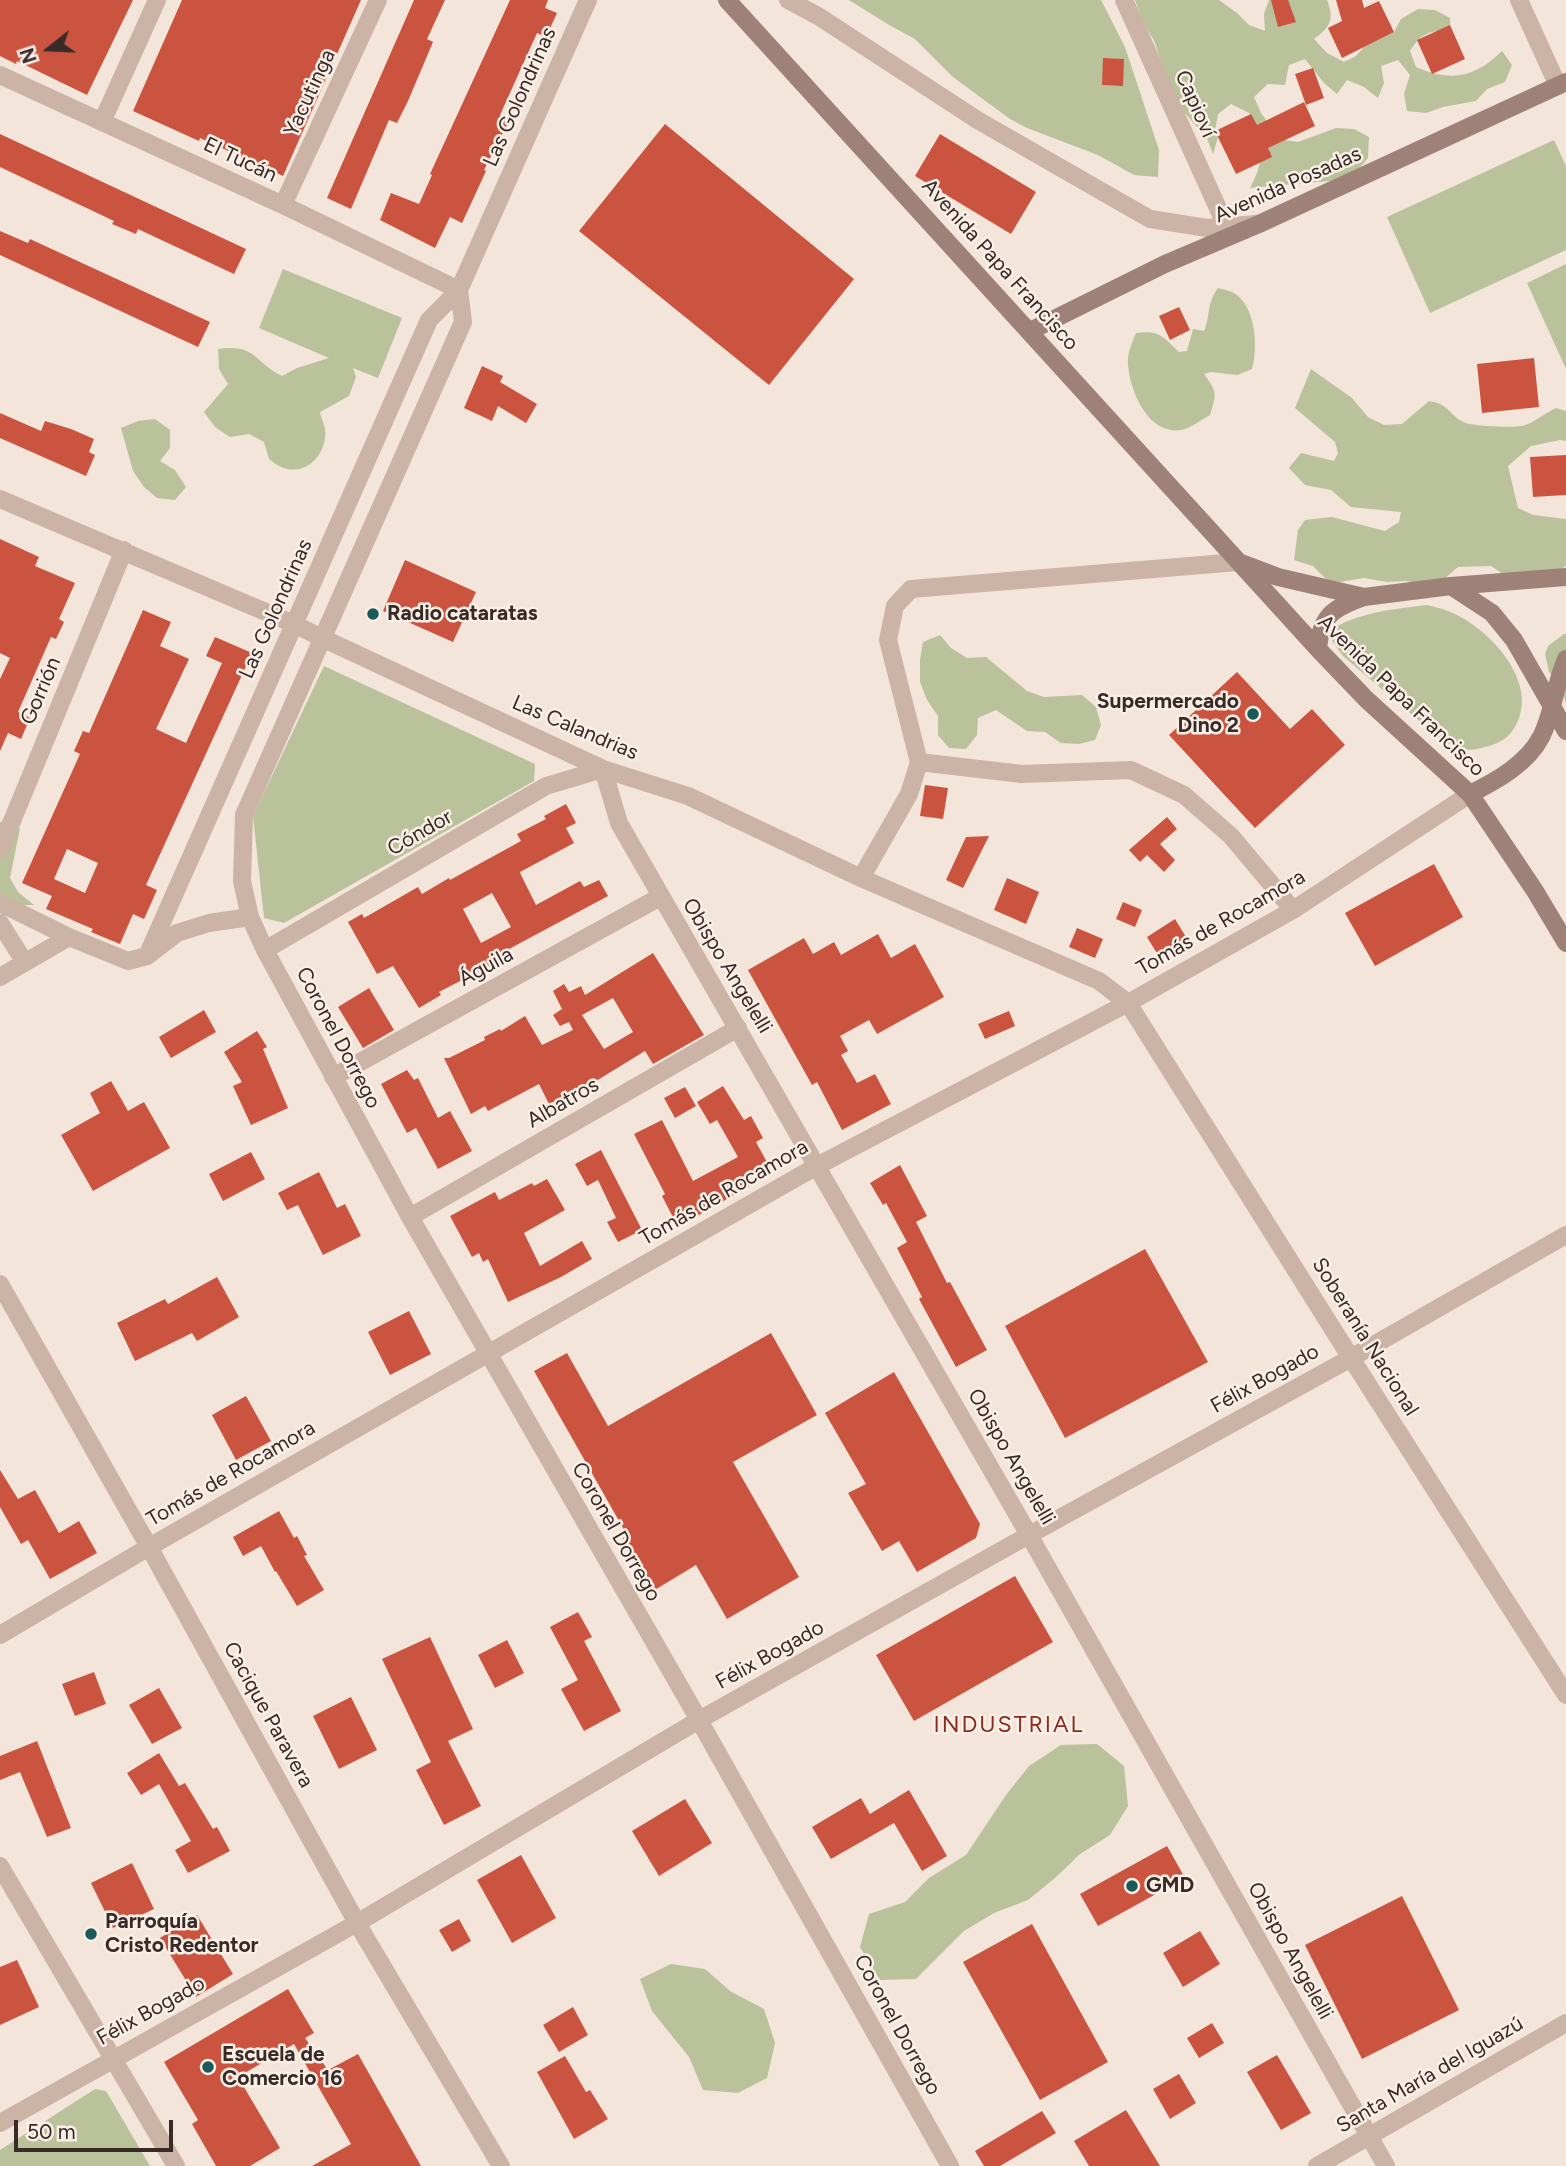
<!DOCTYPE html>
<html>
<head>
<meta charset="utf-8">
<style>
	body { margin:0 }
	#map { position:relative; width:1566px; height:2166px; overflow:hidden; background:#f3e5da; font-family:Figtree,sans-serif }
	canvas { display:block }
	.north { position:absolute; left:14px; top:14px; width:70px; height:70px; -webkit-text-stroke:5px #faefe7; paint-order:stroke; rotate:252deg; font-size:19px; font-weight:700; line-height:28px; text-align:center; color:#372a27 }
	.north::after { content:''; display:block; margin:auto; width:24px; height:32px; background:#372a27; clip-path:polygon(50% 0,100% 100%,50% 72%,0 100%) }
	.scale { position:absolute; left:14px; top:2120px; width:159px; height:32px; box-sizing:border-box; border:4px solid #372a27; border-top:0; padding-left:9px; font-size:21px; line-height:24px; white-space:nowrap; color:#372a27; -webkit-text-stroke:5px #faefe7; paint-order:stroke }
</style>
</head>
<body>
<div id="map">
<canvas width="1566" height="2166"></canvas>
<div class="north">N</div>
<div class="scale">50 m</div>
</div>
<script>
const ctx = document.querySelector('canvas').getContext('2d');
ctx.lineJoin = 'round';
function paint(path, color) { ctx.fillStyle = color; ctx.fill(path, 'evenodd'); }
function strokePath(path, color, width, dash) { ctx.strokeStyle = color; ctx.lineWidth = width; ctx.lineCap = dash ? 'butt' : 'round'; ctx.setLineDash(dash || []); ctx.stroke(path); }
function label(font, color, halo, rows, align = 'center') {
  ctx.font = font + ' Figtree,sans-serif'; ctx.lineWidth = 5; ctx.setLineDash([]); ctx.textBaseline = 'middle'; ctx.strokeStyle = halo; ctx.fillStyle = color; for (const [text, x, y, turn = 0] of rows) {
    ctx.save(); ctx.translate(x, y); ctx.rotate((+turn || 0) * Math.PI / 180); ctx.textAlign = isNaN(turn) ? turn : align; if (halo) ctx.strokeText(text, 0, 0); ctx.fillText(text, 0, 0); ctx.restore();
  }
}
const green = new Path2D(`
	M 849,0 L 1101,0 L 1125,47 L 1159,150 L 1158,177 L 1134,175 L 1098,155 L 1027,128 L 1010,119 L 953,77 L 915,39 L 889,25 Z
	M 1135,0 L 1219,0 L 1237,13 L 1249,25 L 1265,31 L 1264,14 L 1269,0 L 1327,0 C 1335,20 1330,27 1314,39 L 1327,53 L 1344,62 L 1356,56 L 1364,47 L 1394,32 L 1401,19 L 1418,9 L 1435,10 L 1450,18 L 1450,30 C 1429,31 1421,33 1410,51 L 1416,67 C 1450,82 1475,78 1502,51 L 1512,65 L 1505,82 L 1487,89 L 1476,101 L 1443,107 L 1426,113 L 1407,111 L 1404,94 L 1410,75 L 1398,60 L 1381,66 L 1384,83 L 1378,98 L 1364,87 L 1347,80 L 1337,94 L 1324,83 L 1305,59 L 1289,65 L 1285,85 L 1268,84 L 1254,97 L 1261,113 L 1272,128 L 1285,140 L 1298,142 L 1336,128 L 1354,129 L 1369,137 L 1368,158 L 1356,172 L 1340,180 L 1250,188 C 1268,155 1259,148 1251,114 L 1231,104 L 1218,114 L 1215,131 L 1218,137 L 1213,154 L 1207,138 L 1182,110 L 1172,95 L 1154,40 L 1144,25 Z
	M 1554,140 L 1566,166 L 1566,250 L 1430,313 L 1387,217 Z
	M 1566,264 L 1566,369 L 1527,283 Z
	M 283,269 L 402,318 L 378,378 L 353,368 L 356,377 L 349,396 L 320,412 C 321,418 324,423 325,429 C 328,452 308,476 284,468 C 279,467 273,462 269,459 L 264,442 L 249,434 L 230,437 L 215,427 L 204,412 L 228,384 L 219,369 L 218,349 C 257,344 252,361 282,376 L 297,368 L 329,358 L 259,328 Z
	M 1218,288 C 1225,290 1233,291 1238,296 C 1256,311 1258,349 1252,369 L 1237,375 L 1211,372 L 1204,374 C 1217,392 1217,393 1210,415 C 1202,419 1190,429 1181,430 C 1148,435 1130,391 1128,365 C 1127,353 1132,343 1136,333 C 1160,330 1163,337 1179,352 L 1187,351 L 1193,329 L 1204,331 C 1211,314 1206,305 1218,288 Z
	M 1311,369 L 1352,398 L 1368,417 L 1384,425 L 1402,424 L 1429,401 C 1450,404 1449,416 1466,423 C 1475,426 1512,428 1522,426 C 1534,423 1545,413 1556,408 L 1566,411 L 1566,441 L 1560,440 L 1531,446 L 1508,466 L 1518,508 L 1533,515 L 1566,519 L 1566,566 L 1551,575 L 1506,576 L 1491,566 L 1458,567 L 1436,586 L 1406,581 L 1387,582 L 1364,578 L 1339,582 L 1326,579 L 1313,566 L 1294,560 L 1298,530 L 1305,520 L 1332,517 L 1385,531 L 1399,522 L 1401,512 L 1351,507 L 1331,490 L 1305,485 L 1289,468 L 1301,453 L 1334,461 L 1338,453 L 1335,442 L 1295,408 Z
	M 155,419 L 170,430 L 170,448 L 160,461 L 175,470 L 186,487 L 175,500 L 157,498 L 144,487 L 133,471 L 121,428 L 138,421 Z
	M 1427,605 C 1434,607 1441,608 1448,611 C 1485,625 1535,676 1519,718 C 1513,734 1505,741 1489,746 C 1468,752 1462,751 1443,741 L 1343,656 L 1331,639 L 1334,628 C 1361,612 1395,609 1427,605 Z
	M 1564,634 L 1566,634 L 1566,704 L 1561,686 L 1549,672 L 1545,654 L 1548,646 Z
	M 940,635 L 951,648 L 967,658 L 986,657 L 1027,691 L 1044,697 L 1082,695 L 1096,707 L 1101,725 L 1095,740 L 1079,744 L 1061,743 L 1045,732 L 1027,731 L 996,710 L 978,718 L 977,735 L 966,749 L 949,748 L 938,735 L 938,716 L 927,700 L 920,682 L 920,660 L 923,642 Z
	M 324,666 L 535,764 L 534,781 L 284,923 L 264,918 L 253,816 Z
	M 4,821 L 20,828 L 10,878 L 18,892 L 34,905 L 20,905 L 0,911 L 0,822 Z
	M 1097,1744 L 1124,1766 L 1128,1806 L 1110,1835 L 1080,1854 L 1055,1878 L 1028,1900 L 994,1913 L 964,1931 L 916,1979 L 880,1980 L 860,1947 L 869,1914 L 905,1902 L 929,1878 L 966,1855 L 1006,1795 L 1029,1766 L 1061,1745 Z
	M 671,1964 L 705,1969 L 730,1991 L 764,2009 L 775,2043 L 767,2078 L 738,2093 L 703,2090 L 689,2057 L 652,2011 L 640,1979 Z
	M 95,2089 L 106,2091 L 150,2166 L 0,2166 L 0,2150 Z`);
const building = new Path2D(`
	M 0,0 L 133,0 L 87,95 L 17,61 L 16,64 L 0,56 Z
	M 182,0 L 361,0 L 283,176 L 200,138 L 199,141 L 133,111 Z
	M 414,0 L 445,0 L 427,39 L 433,42 L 408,101 L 397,123 L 389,120 L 351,209 L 327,198 Z
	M 510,0 L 548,0 L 545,8 L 557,13 L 546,37 L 537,33 L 500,115 L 510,119 L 484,170 L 486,171 L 462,223 L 450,217 L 435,248 L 380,220 L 391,193 L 419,204 L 432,175 L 430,174 Z
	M 1271,0 L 1288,0 L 1296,22 L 1278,27 Z
	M 1336,0 L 1362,0 L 1364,8 L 1379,1 L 1394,32 L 1342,58 L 1328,28 L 1342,21 Z
	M 1450,25 L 1465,59 L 1432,74 L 1417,40 Z
	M 1103,58 L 1124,59 L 1123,86 L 1102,85 Z
	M 1313,68 L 1324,98 L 1306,105 L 1295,74 Z
	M 1304,102 L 1315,126 L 1268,148 L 1272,157 L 1236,174 L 1215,131 L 1251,114 L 1257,125 Z
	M 665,124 L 854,279 L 769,385 L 579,231 Z
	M 0,134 L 246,249 L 234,274 L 138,229 L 136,234 L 112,224 L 114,221 L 0,167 Z
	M 940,134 L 1036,192 L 1011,234 L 915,176 Z
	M 0,231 L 28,243 L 30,239 L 210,322 L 198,347 L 0,255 Z
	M 1179,307 L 1190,330 L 1170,340 L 1159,316 Z
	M 1534,358 L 1539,407 L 1482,413 L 1477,364 Z
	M 482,366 L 503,376 L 500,382 L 537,404 L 526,423 L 498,406 L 492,421 L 464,408 Z
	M 0,413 L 41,431 L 45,421 L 71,429 L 94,439 L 89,452 L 95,455 L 86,476 L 0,438 Z
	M 1566,455 L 1566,495 L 1533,497 L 1530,457 Z
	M 0,539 L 39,557 L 35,566 L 75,583 L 59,619 L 64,622 L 56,639 L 51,637 L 18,712 L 30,718 L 21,739 L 8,733 L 0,751 L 0,679 L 10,658 L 0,653 Z
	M 405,560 L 476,592 L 453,642 L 383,611 Z
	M 143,610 L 171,622 L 160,646 L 189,659 L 156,729 L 186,743 L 222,663 L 206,656 L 215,637 L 252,653 L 146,885 L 157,890 L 144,919 L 133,914 L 120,944 L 91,932 L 93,929 L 46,909 L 52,896 L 22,883 L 80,754 L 74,751 L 83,731 L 89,733 ZM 67,849 L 98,863 L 85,893 L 54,879 Z
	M 1237,672 L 1290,729 L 1312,709 L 1345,745 L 1255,828 L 1169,735 Z
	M 925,785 L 948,788 L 943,819 L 920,816 Z
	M 566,804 L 576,823 L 566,828 L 574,843 L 520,872 L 521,875 L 536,905 L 580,881 L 584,887 L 599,880 L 608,896 L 509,949 L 512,954 L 439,992 L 441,995 L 419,1008 L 393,966 L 377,974 L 348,922 L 362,914 L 364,918 L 418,887 L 422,894 L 449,878 L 450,880 L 521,841 L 517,834 L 546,819 L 544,816 ZM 492,893 L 511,927 L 481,943 L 463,909 Z
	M 1167,817 L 1177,829 L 1160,844 L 1175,860 L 1164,872 L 1147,855 L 1140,862 L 1129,850 Z
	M 989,836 L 963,888 L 946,880 L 966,837 Z
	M 1434,864 L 1463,917 L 1375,966 L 1345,913 Z
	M 1007,878 L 1039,892 L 1026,924 L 994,910 Z
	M 1123,902 L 1142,910 L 1135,927 L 1116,919 Z
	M 1175,919 L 1189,942 L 1161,960 L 1147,937 Z
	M 1077,928 L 1103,939 L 1095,958 L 1069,947 Z
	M 878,934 L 891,958 L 915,944 L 944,997 L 877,1034 L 869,1020 L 840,1036 L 848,1051 L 841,1055 L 857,1083 L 875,1074 L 891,1104 L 842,1130 L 817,1082 L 812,1085 L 748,970 L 804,938 L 813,954 L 834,942 L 841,955 Z
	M 653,953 L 704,1035 L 653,1064 L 645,1051 L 596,1081 L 549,1104 L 539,1084 L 488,1111 L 485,1106 L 471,1114 L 444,1058 L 449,1058 L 485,1040 L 484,1037 L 500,1029 L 501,1031 L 525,1016 L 542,1045 L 573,1030 L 569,1022 L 560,1026 L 553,1015 L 562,1009 L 553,991 L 564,984 L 569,992 L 581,986 L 585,995 ZM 613,998 L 633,1032 L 604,1049 L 582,1015 Z
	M 369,988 L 394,1030 L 363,1048 L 338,1007 Z
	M 204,1010 L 216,1032 L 171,1058 L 159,1037 Z
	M 1009,1011 L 1015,1026 L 985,1039 L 978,1024 Z
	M 257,1031 L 267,1047 L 263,1049 L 288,1108 L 251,1125 L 233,1086 L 242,1082 L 224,1052 Z
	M 407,1070 L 414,1080 L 418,1078 L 438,1118 L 450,1111 L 472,1151 L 438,1169 L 416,1128 L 407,1133 L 381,1084 Z
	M 111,1081 L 128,1111 L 144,1102 L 170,1148 L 93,1191 L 61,1135 L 100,1113 L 90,1093 Z
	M 723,1086 L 744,1120 L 751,1116 L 763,1138 L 756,1142 L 768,1164 L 748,1175 L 753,1184 L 678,1227 L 662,1196 L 665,1194 L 634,1134 L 662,1120 L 693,1181 L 738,1157 L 717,1120 L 710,1124 L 697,1102 Z
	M 685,1087 L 696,1106 L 675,1118 L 664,1098 Z
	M 601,1150 L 642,1230 L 618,1242 L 607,1222 L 616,1218 L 598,1180 L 587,1186 L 575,1164 Z
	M 251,1152 L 265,1179 L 223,1201 L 209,1174 Z
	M 900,1165 L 927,1216 L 916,1222 L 947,1283 L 950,1282 L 987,1350 L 956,1367 L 919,1299 L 922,1297 L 897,1248 L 907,1242 L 886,1203 L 883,1205 L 870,1183 Z
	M 319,1172 L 337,1208 L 345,1204 L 361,1236 L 323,1255 L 298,1205 L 287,1210 L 278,1193 Z
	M 547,1179 L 565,1210 L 524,1233 L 540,1266 L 582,1241 L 592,1259 L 561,1277 L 508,1302 L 488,1259 L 483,1262 L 479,1253 L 472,1257 L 450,1216 L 495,1192 L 499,1200 L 532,1183 L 534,1186 Z
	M 1145,1249 L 1208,1362 L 1065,1438 L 1005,1326 Z
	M 217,1277 L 239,1317 L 197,1341 L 192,1333 L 135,1361 L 117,1323 L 165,1299 L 168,1304 Z
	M 409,1311 L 431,1354 L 390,1375 L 368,1332 Z
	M 771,1333 L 817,1415 L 733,1462 L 799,1577 L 727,1619 L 696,1565 L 653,1591 L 623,1538 L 627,1535 L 534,1371 L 567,1353 L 608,1426 Z
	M 894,1372 L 980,1524 L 976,1538 L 917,1572 L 899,1541 L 882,1551 L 848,1493 L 866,1484 L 825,1413 Z
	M 246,1396 L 271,1441 L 236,1460 L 212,1415 Z
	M 0,1470 L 18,1499 L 35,1490 L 59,1533 L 79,1521 L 97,1553 L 50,1579 L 28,1540 L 21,1544 L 0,1507 Z
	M 279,1511 L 294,1538 L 297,1536 L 307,1555 L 304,1556 L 324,1590 L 297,1606 L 276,1571 L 275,1572 L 261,1546 L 243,1556 L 233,1537 Z
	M 1015,1576 L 1053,1642 L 914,1721 L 876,1655 Z
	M 578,1612 L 592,1637 L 584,1641 L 621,1711 L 584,1731 L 561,1689 L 578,1680 L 550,1627 Z
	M 430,1637 L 473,1729 L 448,1741 L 481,1806 L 444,1825 L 416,1770 L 431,1762 L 382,1659 Z
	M 507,1640 L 524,1673 L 495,1688 L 478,1655 Z
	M 94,1672 L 106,1704 L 75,1716 L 62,1684 Z
	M 159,1688 L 182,1728 L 152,1744 L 129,1705 Z
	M 351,1697 L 377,1750 L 339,1769 L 313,1716 Z
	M 37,1741 L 71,1828 L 47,1837 L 20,1772 L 0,1780 L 0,1756 Z
	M 159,1753 L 179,1786 L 185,1783 L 213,1829 L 217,1827 L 230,1851 L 188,1873 L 175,1850 L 191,1841 L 159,1784 L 141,1795 L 127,1773 Z
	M 909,1790 L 947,1856 L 922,1871 L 894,1823 L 831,1859 L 812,1827 L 861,1798 L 870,1814 Z
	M 685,1799 L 712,1843 L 659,1876 L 632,1831 Z
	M 1167,1846 L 1185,1878 L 1098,1926 L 1080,1894 Z
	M 521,1855 L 556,1918 L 512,1943 L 477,1880 Z
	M 132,1863 L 154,1909 L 113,1928 L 91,1883 Z
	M 1402,1896 L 1459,2010 L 1362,2059 L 1305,1945 Z
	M 197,1915 L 233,1974 L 196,1997 L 160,1938 Z
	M 459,1919 L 471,1941 L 452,1952 L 439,1930 Z
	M 1032,1924 L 1108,2062 L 1040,2100 L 963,1962 Z
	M 1200,1931 L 1220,1964 L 1183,1987 L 1163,1953 Z
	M 17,1960 L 39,2007 L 0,2025 L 0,1967 Z
	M 288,1989 L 314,2033 L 305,2038 L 328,2070 L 358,2054 L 421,2166 L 312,2166 L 351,2144 L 294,2044 L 238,2077 L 280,2148 L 250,2166 L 216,2166 L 192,2124 L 198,2120 L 164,2062 Z
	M 573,2007 L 588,2035 L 559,2052 L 543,2025 Z
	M 1212,2023 L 1224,2043 L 1199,2058 L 1187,2038 Z
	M 1277,2055 L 1311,2113 L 1281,2130 L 1247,2072 Z
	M 565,2056 L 586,2092 L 590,2090 L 608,2119 L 574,2139 L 537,2072 Z
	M 1179,2074 L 1196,2103 L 1170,2119 L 1153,2089 Z
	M 1126,2110 L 1160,2166 L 1089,2166 L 1074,2141 Z
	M 1042,2111 L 1056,2133 L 1000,2166 L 984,2166 L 975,2151 Z`);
const street = new Path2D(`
	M 788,0 L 818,16 L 979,121 L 1150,219 L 1207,228 L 1256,224
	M 1124,0 L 1226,226
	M 1519,0 L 1558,86
	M 0,75 L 283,205 L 459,290
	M 102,122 L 157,0
	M 283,205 L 378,0
	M 459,290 L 463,322 L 244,815 L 242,881 L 250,917 L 265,950 L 410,1217 L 699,1720 L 950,2166
	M 0,499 L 294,624 L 322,638 L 603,769 L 688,796 L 861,878 L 1099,981 L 1128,1003 L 1351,1358 L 1566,1695
	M 919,762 L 1022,774 L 1131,770 L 1184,795 L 1231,836 L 1293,910
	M 0,850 L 124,550
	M 861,878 L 909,794 L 919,762 L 888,640 L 895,606 L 911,589 L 1238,562
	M 0,903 L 69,937
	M 0,923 L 24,961
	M 265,950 L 546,786 L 603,769 L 619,823 L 1029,1535 L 1386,2166
	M 147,956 L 429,320 L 459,290 L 588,0
	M 0,977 L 69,937 L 128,961 L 147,956 L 177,933 L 209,923 L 250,917
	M 333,1077 L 660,897
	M 410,1217 L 738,1028
	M 0,1284 L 149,1547 L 357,1923 L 501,2166
	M 0,1635 L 149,1547 L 817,1166 L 1128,1003 L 1293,910 L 1470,794
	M 0,1866 L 176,2166
	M 0,2123 L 357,1923 L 699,1720 L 1029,1535 L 1351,1358 L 1566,1235
	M 1317,2166 L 1566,2023`);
const secondary = new Path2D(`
	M 727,0 L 1318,649 L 1366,699 L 1470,794 L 1535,891 L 1566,943
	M 1030,331 L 1165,264 L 1259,224 L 1566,82
	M 1241,563 L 1278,577 L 1364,597 L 1451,586 L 1566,577
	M 1451,586 L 1492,613 L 1514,640 L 1566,731
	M 1318,649 C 1321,615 1333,608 1364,597
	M 1470,794 C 1496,781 1527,764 1541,737 C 1553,714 1555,684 1566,659`);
const markers = [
	[373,614,7,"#1b5a58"],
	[1253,714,7,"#1b5a58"],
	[1132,1886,7,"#1b5a58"],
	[91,1934,7,"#1b5a58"],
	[208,2067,7,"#1b5a58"]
];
const streetNames = [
	["Yacutinga",310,93,-65],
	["Las Golondrinas",520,97,-66],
	["Capioví",1195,104,66],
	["El Tucán",240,160,25],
	["Avenida Posadas",1288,185,-24],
	["Avenida Papa Francisco",1000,265,48],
	["Las Golondrinas",276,609,-66],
	["Gorrión",41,691,-67],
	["Avenida Papa Francisco",1401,696,44],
	["Las Calandrias",575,728,23],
	["Cóndor",420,833,-30],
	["Tomás de Rocamora",1221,923,-30],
	["Obispo Angelelli",727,966,59],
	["Águila",486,967,-29],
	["Coronel Dorrego",338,1038,62],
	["Albatros",563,1103,-30],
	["Tomás de Rocamora",724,1193,-30],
	["Soberanía Nacional",1365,1337,58],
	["Félix Bogado",1265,1379,-29],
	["Obispo Angelelli",1011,1457,60],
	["Tomás de Rocamora",231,1474,-30],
	["Coronel Dorrego",616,1532,60],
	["Félix Bogado",770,1655,-29],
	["Cacique Paravera",268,1715,61],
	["Obispo Angelelli",1290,1951,61],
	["Félix Bogado",151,2011,-29],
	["Coronel Dorrego",897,2025,61],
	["Santa María del Iguazú",1430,2075,-30]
];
const poiNames = [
	["Radio cataratas",387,614],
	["Supermercado",1239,702,"right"],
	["Dino 2",1239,726,"right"],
	["GMD",1146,1886],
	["Parroquía",105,1922],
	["Cristo Redentor",105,1946],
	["Escuela de",222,2055],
	["Comercio 16",222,2079]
];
const neighbourhoodNames = [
	["INDUSTRIAL",1009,1725]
];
paint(green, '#b9c29a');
paint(building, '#cb5440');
strokePath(street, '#cbb3a6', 18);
strokePath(secondary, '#9f8277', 18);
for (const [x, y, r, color] of markers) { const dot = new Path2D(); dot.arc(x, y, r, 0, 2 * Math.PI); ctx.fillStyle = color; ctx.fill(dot); strokePath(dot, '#faefe7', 2.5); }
label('21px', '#372a27', '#faefe7', streetNames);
label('bold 21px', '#372a27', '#faefe7', poiNames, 'left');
ctx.letterSpacing = '2px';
label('23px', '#892c1d', '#faefe7', neighbourhoodNames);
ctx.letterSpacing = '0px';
</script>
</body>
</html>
